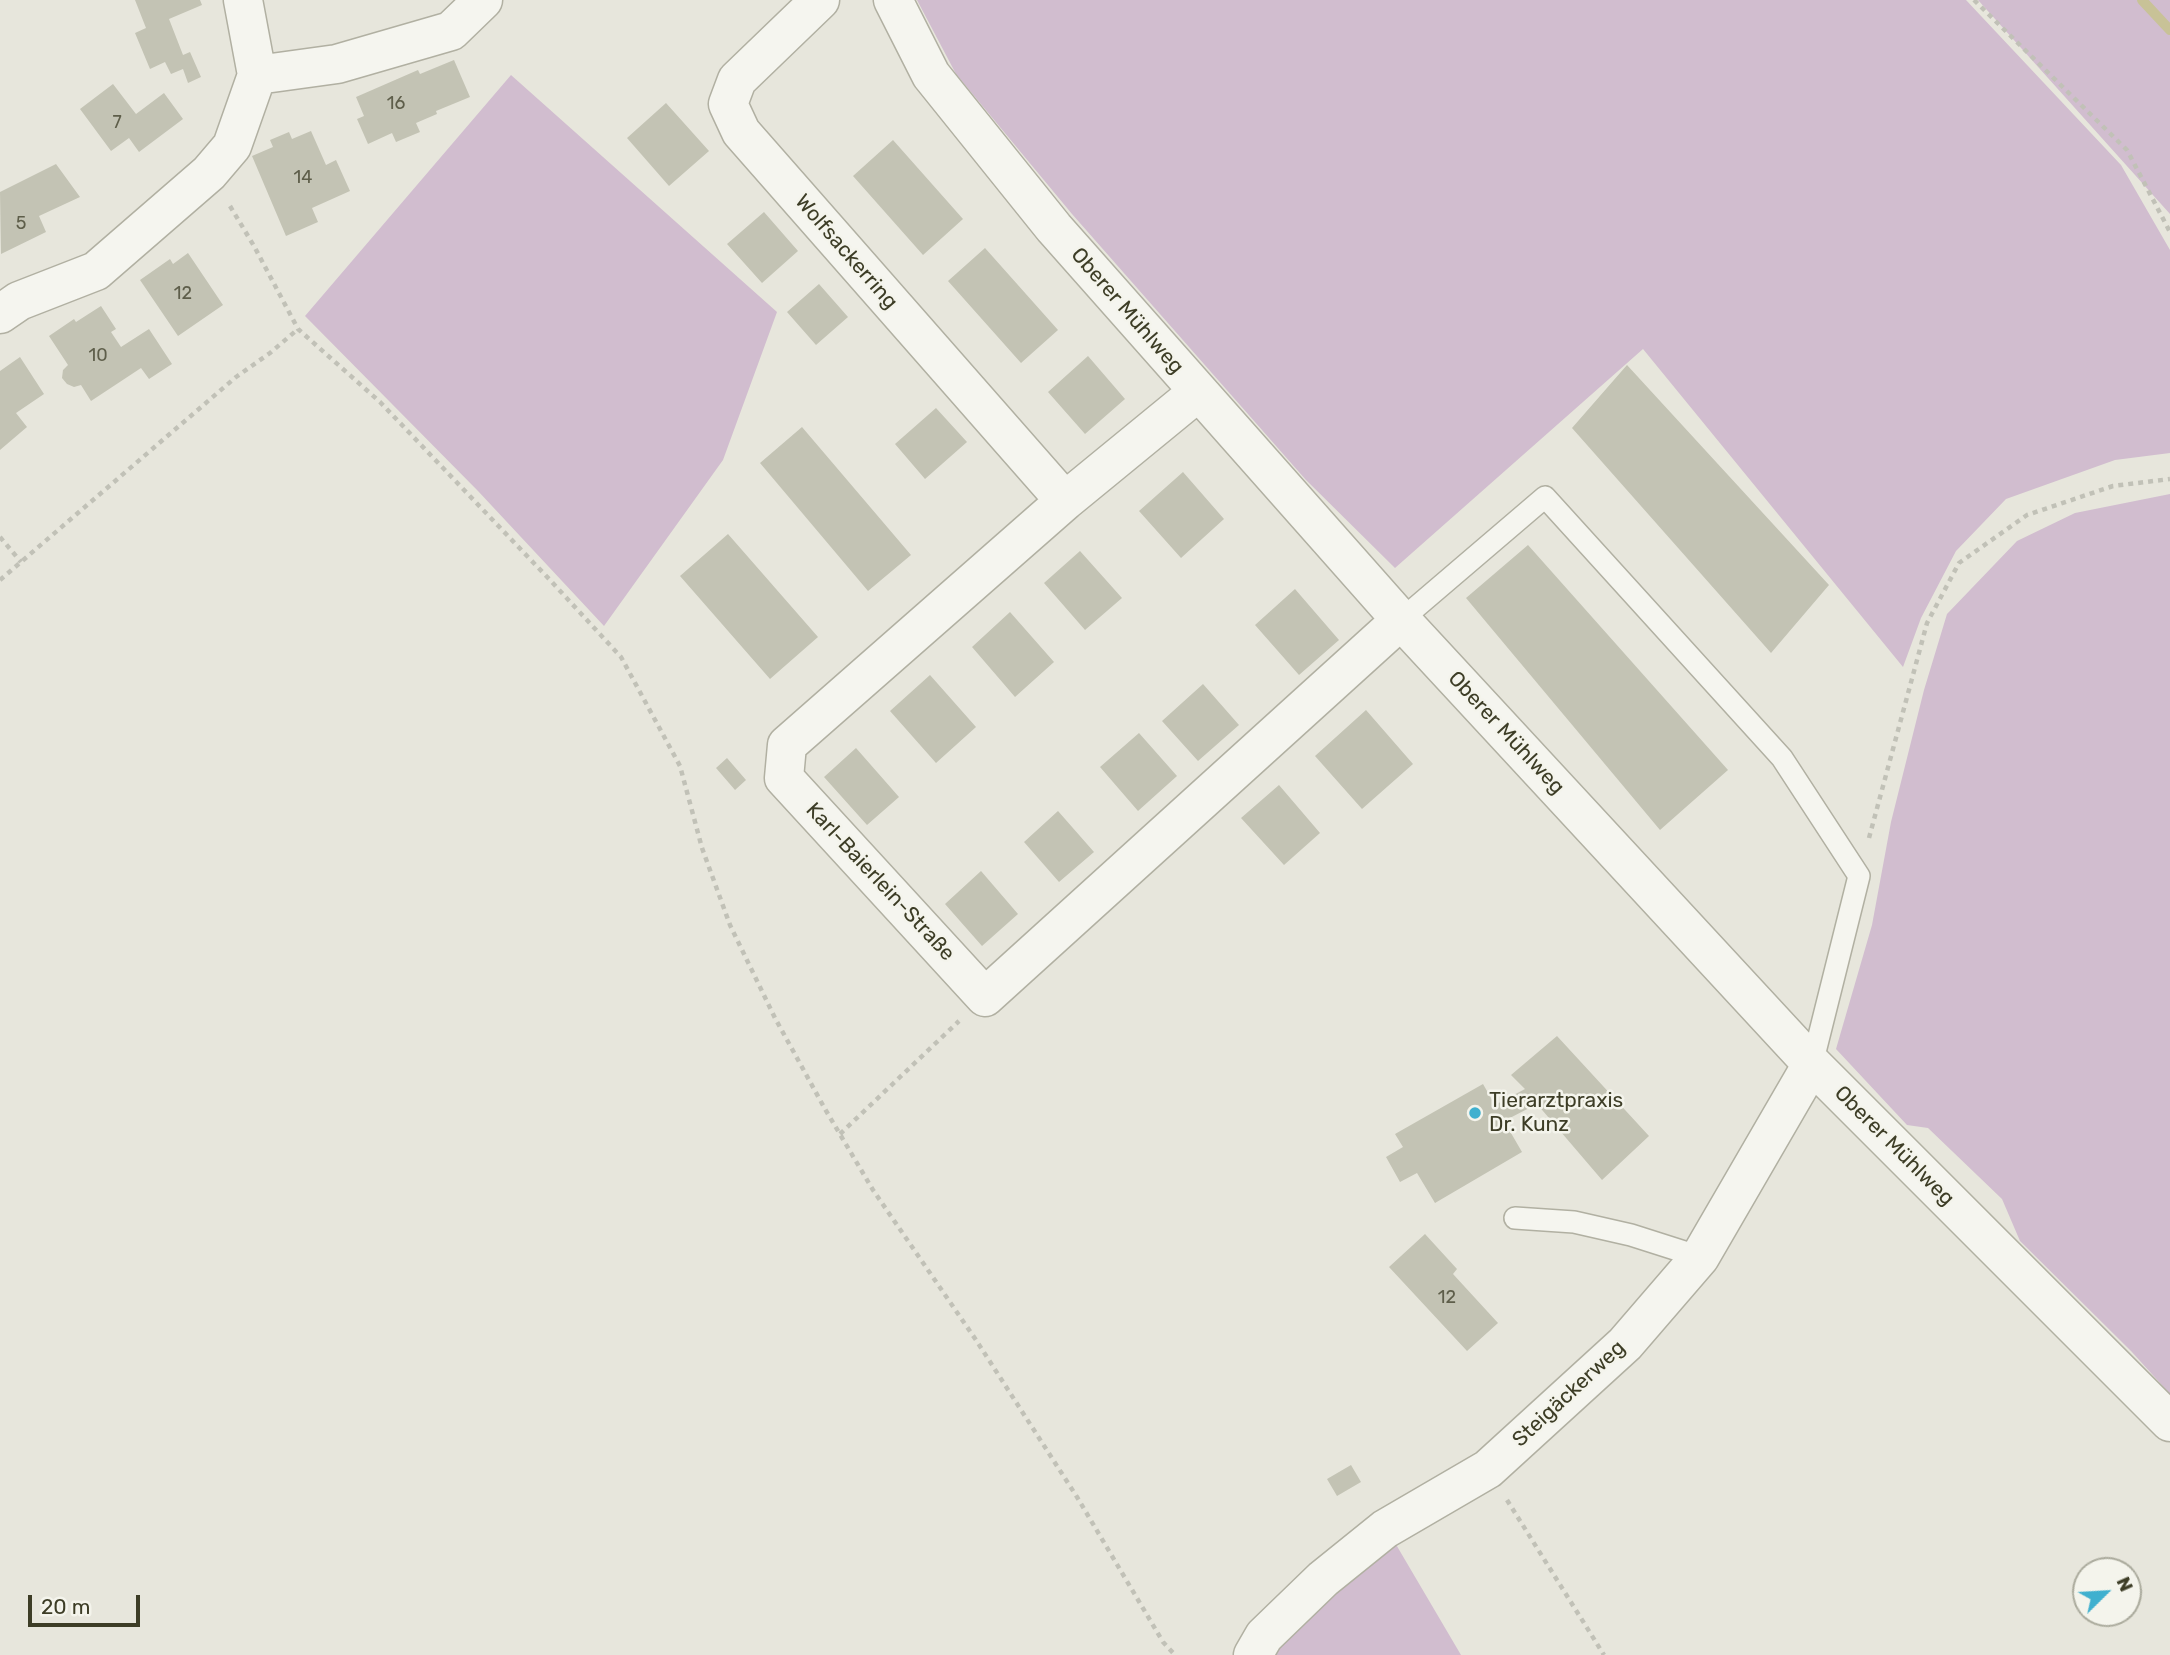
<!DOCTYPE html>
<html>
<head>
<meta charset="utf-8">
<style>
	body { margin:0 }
	#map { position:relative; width:2170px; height:1655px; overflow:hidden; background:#e7e6dc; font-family:Rubik,sans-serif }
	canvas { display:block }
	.north { position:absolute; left:2072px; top:1557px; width:70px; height:70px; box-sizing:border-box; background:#f4f4ec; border:2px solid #abab9d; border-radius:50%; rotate:66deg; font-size:19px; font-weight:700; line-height:28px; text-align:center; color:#3d3d26 }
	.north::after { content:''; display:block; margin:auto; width:24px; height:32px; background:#3fb0cf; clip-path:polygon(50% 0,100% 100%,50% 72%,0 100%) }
	.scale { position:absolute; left:28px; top:1595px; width:112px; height:32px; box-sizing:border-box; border:4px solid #3d3d26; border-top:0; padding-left:9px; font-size:21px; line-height:24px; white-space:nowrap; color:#3d3d26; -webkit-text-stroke:5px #f4f4ec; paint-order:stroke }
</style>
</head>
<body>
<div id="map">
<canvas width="2170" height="1655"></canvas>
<div class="north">N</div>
<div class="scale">20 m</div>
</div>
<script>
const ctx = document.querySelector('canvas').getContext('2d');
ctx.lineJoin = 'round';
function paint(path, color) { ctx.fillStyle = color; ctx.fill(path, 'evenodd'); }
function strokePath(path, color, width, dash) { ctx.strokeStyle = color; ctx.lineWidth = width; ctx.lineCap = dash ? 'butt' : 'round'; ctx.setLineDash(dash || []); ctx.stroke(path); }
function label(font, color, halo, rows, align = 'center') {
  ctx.font = font + ' Rubik,sans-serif'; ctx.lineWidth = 5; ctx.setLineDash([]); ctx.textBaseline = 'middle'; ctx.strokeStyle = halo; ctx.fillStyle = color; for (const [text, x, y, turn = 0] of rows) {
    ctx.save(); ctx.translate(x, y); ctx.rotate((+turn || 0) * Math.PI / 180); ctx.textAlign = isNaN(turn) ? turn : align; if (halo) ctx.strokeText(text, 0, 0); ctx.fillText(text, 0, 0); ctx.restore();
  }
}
const green = new Path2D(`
	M 917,0 L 1966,0 L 2121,165 L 2170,250 L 2170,453 L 2115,460 L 2006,499 L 1956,551 L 1921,618 L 1903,667 L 1643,349 L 1395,568 L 1306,480 L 1072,214 L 956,74 Z
	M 1978,0 L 2170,0 L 2170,214 Z
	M 511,75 L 777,312 L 723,460 L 604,626 L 478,491 L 305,316 Z
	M 2170,494 L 2170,1394 L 2131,1351 L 2020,1241 L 2002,1199 L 1928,1128 L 1907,1125 L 1836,1049 L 1872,925 L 1891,822 L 1924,690 L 1947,614 L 2017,541 L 2075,513 Z
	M 1391,1536 L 1461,1655 L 1266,1655 Z`);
const stream = new Path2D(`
	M 2142,0 L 2170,30`);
const building = new Path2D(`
	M 135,0 L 200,0 L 202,5 L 169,19 L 183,55 L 190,52 L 201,77 L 188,83 L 183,69 L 171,74 L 165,62 L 150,69 L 135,33 L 146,28 Z
	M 454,60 L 470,97 L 436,111 L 437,114 L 416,123 L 420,132 L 396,142 L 392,133 L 368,144 L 357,119 L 364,116 L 356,97 L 418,70 L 420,74 Z
	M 113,84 L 136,114 L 164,93 L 183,119 L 139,152 L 129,138 L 111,151 L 80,109 Z
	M 666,103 L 709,151 L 669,186 L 627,138 Z
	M 311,131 L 326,165 L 336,160 L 350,191 L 312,208 L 318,222 L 286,236 L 252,156 L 273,147 L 270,140 L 289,132 L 292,139 Z
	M 893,140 L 963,219 L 923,255 L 853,176 Z
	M 56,164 L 80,197 L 39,216 L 46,232 L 1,254 L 0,192 Z
	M 764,212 L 798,251 L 762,283 L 727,244 Z
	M 985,248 L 1058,330 L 1021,363 L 948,281 Z
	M 188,253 L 223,305 L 178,336 L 140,280 L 170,259 L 173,264 Z
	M 819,284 L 848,317 L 816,345 L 787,312 Z
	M 101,306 L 116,329 L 111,332 L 121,347 L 149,329 L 172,364 L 149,379 L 141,368 L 91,401 L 81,385 L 74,387 L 67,384 L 62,378 L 63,370 L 68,365 L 49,336 L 74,319 L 76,322 Z
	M 1088,356 L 1125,399 L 1085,434 L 1048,392 Z
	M 20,357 L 44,394 L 16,413 L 27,427 L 0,450 L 0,371 Z
	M 1627,365 L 1829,585 L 1771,653 L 1572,428 Z
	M 936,408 L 967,442 L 925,479 L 895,444 Z
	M 802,427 L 911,555 L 868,591 L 760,463 Z
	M 1183,472 L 1224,519 L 1181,558 L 1139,511 Z
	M 728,534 L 818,637 L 770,679 L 680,576 Z
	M 1528,545 L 1728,770 L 1660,830 L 1466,598 Z
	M 1080,551 L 1122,598 L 1085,630 L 1044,583 Z
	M 1295,589 L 1339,640 L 1299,675 L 1255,625 Z
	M 1010,612 L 1054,662 L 1015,697 L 972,647 Z
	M 930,675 L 976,727 L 936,763 L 890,711 Z
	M 1203,684 L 1239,725 L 1198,761 L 1162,721 Z
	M 1366,710 L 1413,764 L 1362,809 L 1315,756 Z
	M 1139,733 L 1177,776 L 1138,811 L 1100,767 Z
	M 856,748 L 899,797 L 867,825 L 824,777 Z
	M 727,758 L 746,780 L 735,790 L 716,768 Z
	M 1279,785 L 1320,833 L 1284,865 L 1241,818 Z
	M 1058,811 L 1094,852 L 1059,882 L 1024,842 Z
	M 981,871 L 1018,914 L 982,946 L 945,904 Z
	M 1557,1036 L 1649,1136 L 1602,1180 L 1537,1104 L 1504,1121 L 1522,1152 L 1435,1203 L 1417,1173 L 1400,1182 L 1386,1157 L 1403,1147 L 1395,1134 L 1483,1084 L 1495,1105 L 1525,1089 L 1511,1075 Z
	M 1425,1234 L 1457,1269 L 1453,1274 L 1498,1323 L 1467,1351 L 1389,1267 Z
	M 1351,1465 L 1361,1482 L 1337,1496 L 1327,1479 Z`);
const path = new Path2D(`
	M 1974,0 L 2127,150 L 2170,232
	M 230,206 L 254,246 L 298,329 L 380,402 L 550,580 L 621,657 L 680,766 L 702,848 L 730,925 L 775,1018 L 825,1109 L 873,1190 L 976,1340 L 1077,1497 L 1163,1642 L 1175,1655
	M 0,537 L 21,562
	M 0,580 L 236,377 L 270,353 L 298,329
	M 1869,838 L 1927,623 L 1959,563 L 2027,515 L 2113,486 L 2170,479
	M 840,1134 L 959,1021
	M 1507,1500 L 1604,1655`);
const lane = new Path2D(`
	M 1401,620 L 1545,497 L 1782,758 L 1859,876 L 1812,1064
	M 1515,1218 L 1574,1222 L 1631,1235 L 1700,1257`);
const street = new Path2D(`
	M 243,0 L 257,75
	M 820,0 L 737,80 L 728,104 L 741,132 L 1065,501
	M 893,0 L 931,75 L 1054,228 L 1401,620 L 1812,1064 L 2170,1422
	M 0,314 L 19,301 L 96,271 L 209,173 L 232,146 L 257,75 L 337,64 L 451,31 L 483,0
	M 1198,392 L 1065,501 L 787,745 L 784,778 L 985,997 L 1401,620
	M 1253,1655 L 1264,1636 L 1323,1579 L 1385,1529 L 1488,1469 L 1625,1344 L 1700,1257 L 1812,1064`);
const markers = [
	[1475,1113,7,"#3fb0cf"]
];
const numberNames = [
	["16",396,104],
	["7",117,123],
	["14",303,178],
	["5",21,224],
	["12",183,294],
	["10",98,356],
	["12",1447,1298]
];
const streetNames = [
	["Wolfsackerring",846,252,49],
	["Oberer Mühlweg",1127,311,49],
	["Oberer Mühlweg",1506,733,47],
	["Karl-Baierlein-Straße",880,882,47],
	["Oberer Mühlweg",1894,1146,45],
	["Steigäckerweg",1569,1394,-43]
];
const poiNames = [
	["Tierarztpraxis",1489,1101],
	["Dr. Kunz",1489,1125]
];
paint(green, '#d1bdcf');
strokePath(stream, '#c8c297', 10);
paint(building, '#c3c3b4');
strokePath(lane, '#b1b0a2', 24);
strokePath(street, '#b1b0a2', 41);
strokePath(path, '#c1c1b7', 4.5, [5, 5]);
strokePath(lane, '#f5f5ef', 21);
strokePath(street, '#f5f5ef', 38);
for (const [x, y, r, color] of markers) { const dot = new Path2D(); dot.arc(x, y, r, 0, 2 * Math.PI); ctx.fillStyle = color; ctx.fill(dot); strokePath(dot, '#f4f4ec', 2.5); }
label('18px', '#5e5e4a', null, numberNames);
label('21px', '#3d3d26', '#f4f4ec', streetNames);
label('21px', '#3d3d26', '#f4f4ec', poiNames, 'left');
</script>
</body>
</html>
